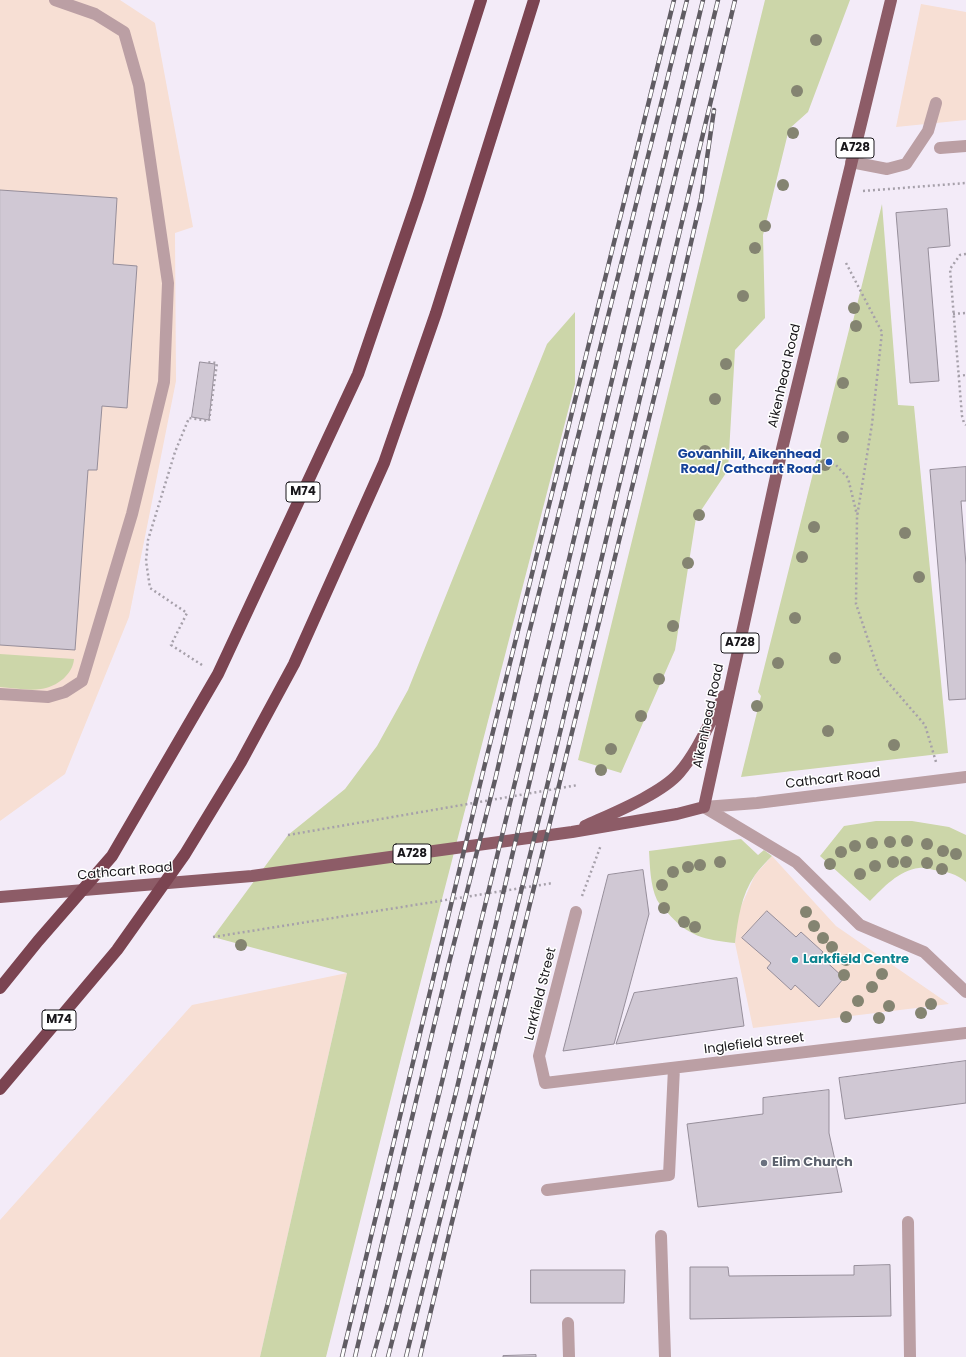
<!DOCTYPE html>
<html>
<head>
<meta charset="utf-8">
<style>
	body { margin:0 }
	canvas { display:block; background:#f3ebf8 }
</style>
</head>
<body>
<canvas width="966" height="1357"></canvas>
<script>
const ctx = document.querySelector('canvas').getContext('2d');
ctx.lineJoin = 'round';
function paint(path, color) { ctx.fillStyle = color; ctx.fill(path, 'evenodd'); }
function strokePath(path, color, width, dash) { ctx.strokeStyle = color; ctx.lineWidth = width; ctx.lineCap = dash ? 'butt' : 'round'; ctx.setLineDash(dash || []); ctx.stroke(path); }
function label(font, color, halo, rows, align = 'center') {
  ctx.font = font + ' Poppins,sans-serif'; ctx.lineWidth = 3; ctx.setLineDash([]); ctx.textBaseline = 'middle'; ctx.strokeStyle = halo; ctx.fillStyle = color; for (const [text, x, y, turn = 0] of rows) {
    ctx.save(); ctx.translate(x, y); ctx.rotate((+turn || 0) * Math.PI / 180); ctx.textAlign = isNaN(turn) ? turn : align; if (halo) ctx.strokeText(text, 0, 0); ctx.fillText(text, 0, 0); ctx.restore();
  }
}
const commercial = new Path2D(`
	M 0,0 L 120,0 L 155,23 L 193,227 L 175,233 L 176,381 L 129,617 L 65,774 L 0,821 Z
	M 921,4 L 966,12 L 966,120 L 896,127 Z
	M 772,856 L 836,926 L 949,1004 L 753,1028 L 735,943 L 738,913 L 755,875 Z
	M 347,973 L 260,1357 L 0,1357 L 0,1220 L 192,1005 Z`);
const green = new Path2D(`
	M 765,0 L 850,0 L 808,112 L 789,129 L 763,235 L 765,318 L 735,350 L 728,470 L 696,518 L 675,650 L 621,773 L 578,760 Z
	M 882,204 L 898,405 L 914,406 L 948,753 L 741,777 L 761,696 L 758,692 L 851,322 L 853,321 Z
	M 575,312 L 575,384 L 402,1054 L 326,1357 L 260,1357 L 347,973 L 213,937 L 288,835 L 345,789 L 377,746 L 408,690 L 547,344 Z
	M 0,654 L 74,659 C 73,674 57,687 41,689 C 28,691 13,688 0,687 Z
	M 876,821 L 912,821 L 949,827 L 966,835 L 966,882 C 957,874 946,871 934,870 C 929,869 923,867 919,868 C 899,870 883,888 870,901 L 820,856 L 844,826 Z
	M 741,839 L 758,855 L 764,850 L 772,856 C 766,862 760,868 755,875 C 741,895 738,919 735,943 C 705,940 687,936 667,912 C 664,908 659,904 657,900 C 650,885 650,866 649,851 Z`);
const building = new Path2D(`
	M 0,190 L 117,198 L 113,264 L 137,266 L 127,408 L 102,406 L 97,470 L 88,470 L 75,650 L 0,645 Z
	M 947,209 L 950,246 L 928,248 L 939,381 L 910,383 L 896,213 Z
	M 200,362 L 215,364 L 209,420 L 192,417 Z
	M 966,467 L 966,501 L 961,501 L 966,565 L 966,699 L 949,700 L 930,470 Z
	M 643,870 L 649,914 L 614,1044 L 563,1051 L 608,875 Z
	M 767,911 L 796,937 L 801,932 L 823,952 L 820,956 L 844,978 L 819,1007 L 795,985 L 791,990 L 767,968 L 771,963 L 742,938 Z
	M 737,978 L 744,1026 L 616,1044 L 634,993 Z
	M 966,1061 L 966,1103 L 845,1119 L 839,1078 Z
	M 829,1090 L 829,1133 L 842,1192 L 698,1207 L 687,1124 L 763,1114 L 763,1098 Z
	M 890,1265 L 891,1316 L 690,1319 L 690,1267 L 728,1267 L 729,1276 L 854,1275 L 854,1266 Z
	M 531,1270 L 625,1270 L 624,1303 L 531,1303 Z
	M 536,1355 L 536,1357 L 503,1357 L 503,1356 Z`);
const path = new Path2D(`
	M 863,191 L 966,183
	M 966,254 L 960,255 L 950,269 L 962,416 L 964,423 L 966,425
	M 846,263 L 882,332 L 872,424 L 857,517 L 856,604 L 879,672 L 925,725 L 936,762
	M 953,314 L 966,313
	M 958,376 L 966,375
	M 798,454 L 835,464 L 848,478 L 857,515
	M 202,665 L 171,645 L 187,613 L 150,588 L 146,561 L 148,540 L 175,452 L 189,418 L 209,421 L 217,363 L 206,362
	M 288,835 L 578,785
	M 582,896 L 601,845
	M 213,937 L 553,883`);
const minor = new Path2D(`
	M 940,148 L 966,146
	M 851,162 L 887,169 L 906,164 L 928,131 L 936,103
	M 0,694 L 48,697 L 65,692 L 82,681 L 132,514 L 164,382 L 168,283 L 139,85 L 124,32 L 95,14 L 55,0
	M 704,807 L 796,862 L 860,925 L 924,952 L 966,992
	M 704,807 L 757,803 L 966,777
	M 576,912 L 539,1056 L 545,1083 L 966,1033
	M 547,1190 L 669,1175 L 674,1068
	M 908,1222 L 910,1357
	M 661,1236 L 665,1357
	M 568,1323 L 569,1357`);
const major = new Path2D(`
	M 585,826 C 611,814 661,794 679,773 C 698,751 710,721 724,696
	M 0,897 L 252,876 L 572,832 L 677,814 L 704,807 L 782,449 L 891,0`);
const highway = new Path2D(`
	M 0,988 L 38,941 L 112,856 L 218,674 L 358,374 L 418,198 L 481,0
	M 0,1089 L 117,950 L 185,854 L 241,762 L 294,664 L 384,463 L 436,313 L 534,0`);
const rail = new Path2D(`
	M 342,1357 L 482,776 L 674,0
	M 355,1357 L 447,971 L 496,776 L 528,637 L 687,0
	M 373,1357 L 388,1303 L 549,643 L 703,0
	M 388,1357 L 456,1092 L 596,502 L 718,0
	M 406,1357 L 552,766 L 735,0
	M 420,1357 L 451,1226 L 677,304 L 701,199 L 714,110`);
const trees = [
	[816,40],
	[797,91],
	[793,133],
	[783,185],
	[765,226],
	[755,248],
	[743,296],
	[854,308],
	[856,326],
	[726,364],
	[843,383],
	[715,399],
	[843,437],
	[705,451],
	[825,465],
	[699,515],
	[814,527],
	[905,533],
	[802,557],
	[688,563],
	[919,577],
	[795,618],
	[673,626],
	[835,658],
	[778,663],
	[659,679],
	[757,706],
	[641,716],
	[828,731],
	[894,745],
	[611,749],
	[601,770],
	[907,841],
	[890,842],
	[872,843],
	[927,844],
	[855,846],
	[943,851],
	[841,852],
	[956,854],
	[720,862],
	[893,862],
	[906,862],
	[927,863],
	[830,864],
	[700,865],
	[875,866],
	[688,867],
	[942,869],
	[673,872],
	[860,874],
	[662,885],
	[664,908],
	[806,912],
	[684,922],
	[814,926],
	[695,927],
	[823,938],
	[241,945],
	[832,947],
	[846,960],
	[882,974],
	[844,975],
	[872,987],
	[858,1001],
	[931,1004],
	[889,1006],
	[921,1013],
	[846,1017],
	[879,1018]
];
const markers = [
	[829,462,4,"#1a4fb4"],
	[795,960,4,"#0f9aa8"],
	[764,1163,4,"#6b7280"]
];
const shields = [
	[855,148,38],
	[303,492,34],
	[740,643,38],
	[412,854,38],
	[59,1020,34]
];
const shieldNames = [
	["A728",855,148],
	["M74",303,492],
	["A728",740,643],
	["A728",412,854],
	["M74",59,1020]
];
const streetNames = [
	["Aikenhead Road",785,376,-77],
	["Aikenhead Road",709,716,-78],
	["Cathcart Road",833,779,-7],
	["Cathcart Road",125,872,-5],
	["Larkfield Street",541,994,-76],
	["Inglefield Street",754,1044,-7]
];
const transitNames = [
	["Govanhill, Aikenhead",821,455],
	["Road/ Cathcart Road",821,470]
];
const cultureNames = [
	["Larkfield Centre",803,960]
];
const worshipNames = [
	["Elim Church",772,1163]
];
paint(commercial, '#f7dfd4');
paint(green, '#ccd6a9');
paint(building, '#d0c8d4');
strokePath(building, '#968e9a', 1);
strokePath(path, '#a6a0aa', 2.5, [2, 3]);
strokePath(minor, '#bb9fa4', 12);
strokePath(major, '#8d5c67', 12);
strokePath(highway, '#7b4451', 12);
strokePath(rail, '#605c63', 4.5);
strokePath(rail, '#fff', 3, [9]);
ctx.fillStyle = '#848471';
for (const [x, y] of trees) { ctx.beginPath(); ctx.arc(x, y, 6, 0, 2 * Math.PI); ctx.fill(); }
for (const [x, y, r, color] of markers) { const dot = new Path2D(); dot.arc(x, y, r, 0, 2 * Math.PI); ctx.fillStyle = color; ctx.fill(dot); strokePath(dot, '#fff', 1.5); }
for (const [x, y, w] of shields) { const box = new Path2D(); box.roundRect(x - w / 2, y - 10, w, 20, 3); ctx.fillStyle = '#fff'; ctx.fill(box); strokePath(box, '#18161a', 1); }
label('bold 12px', '#18161a', null, shieldNames);
label('13px', '#18161a', '#fff', streetNames);
label('bold 13px', '#164399', '#fff', transitNames, 'right');
label('bold 13px', '#0d838f', '#fff', cultureNames, 'left');
label('bold 13px', '#5b616d', '#fff', worshipNames, 'left');
</script>
</body>
</html>
